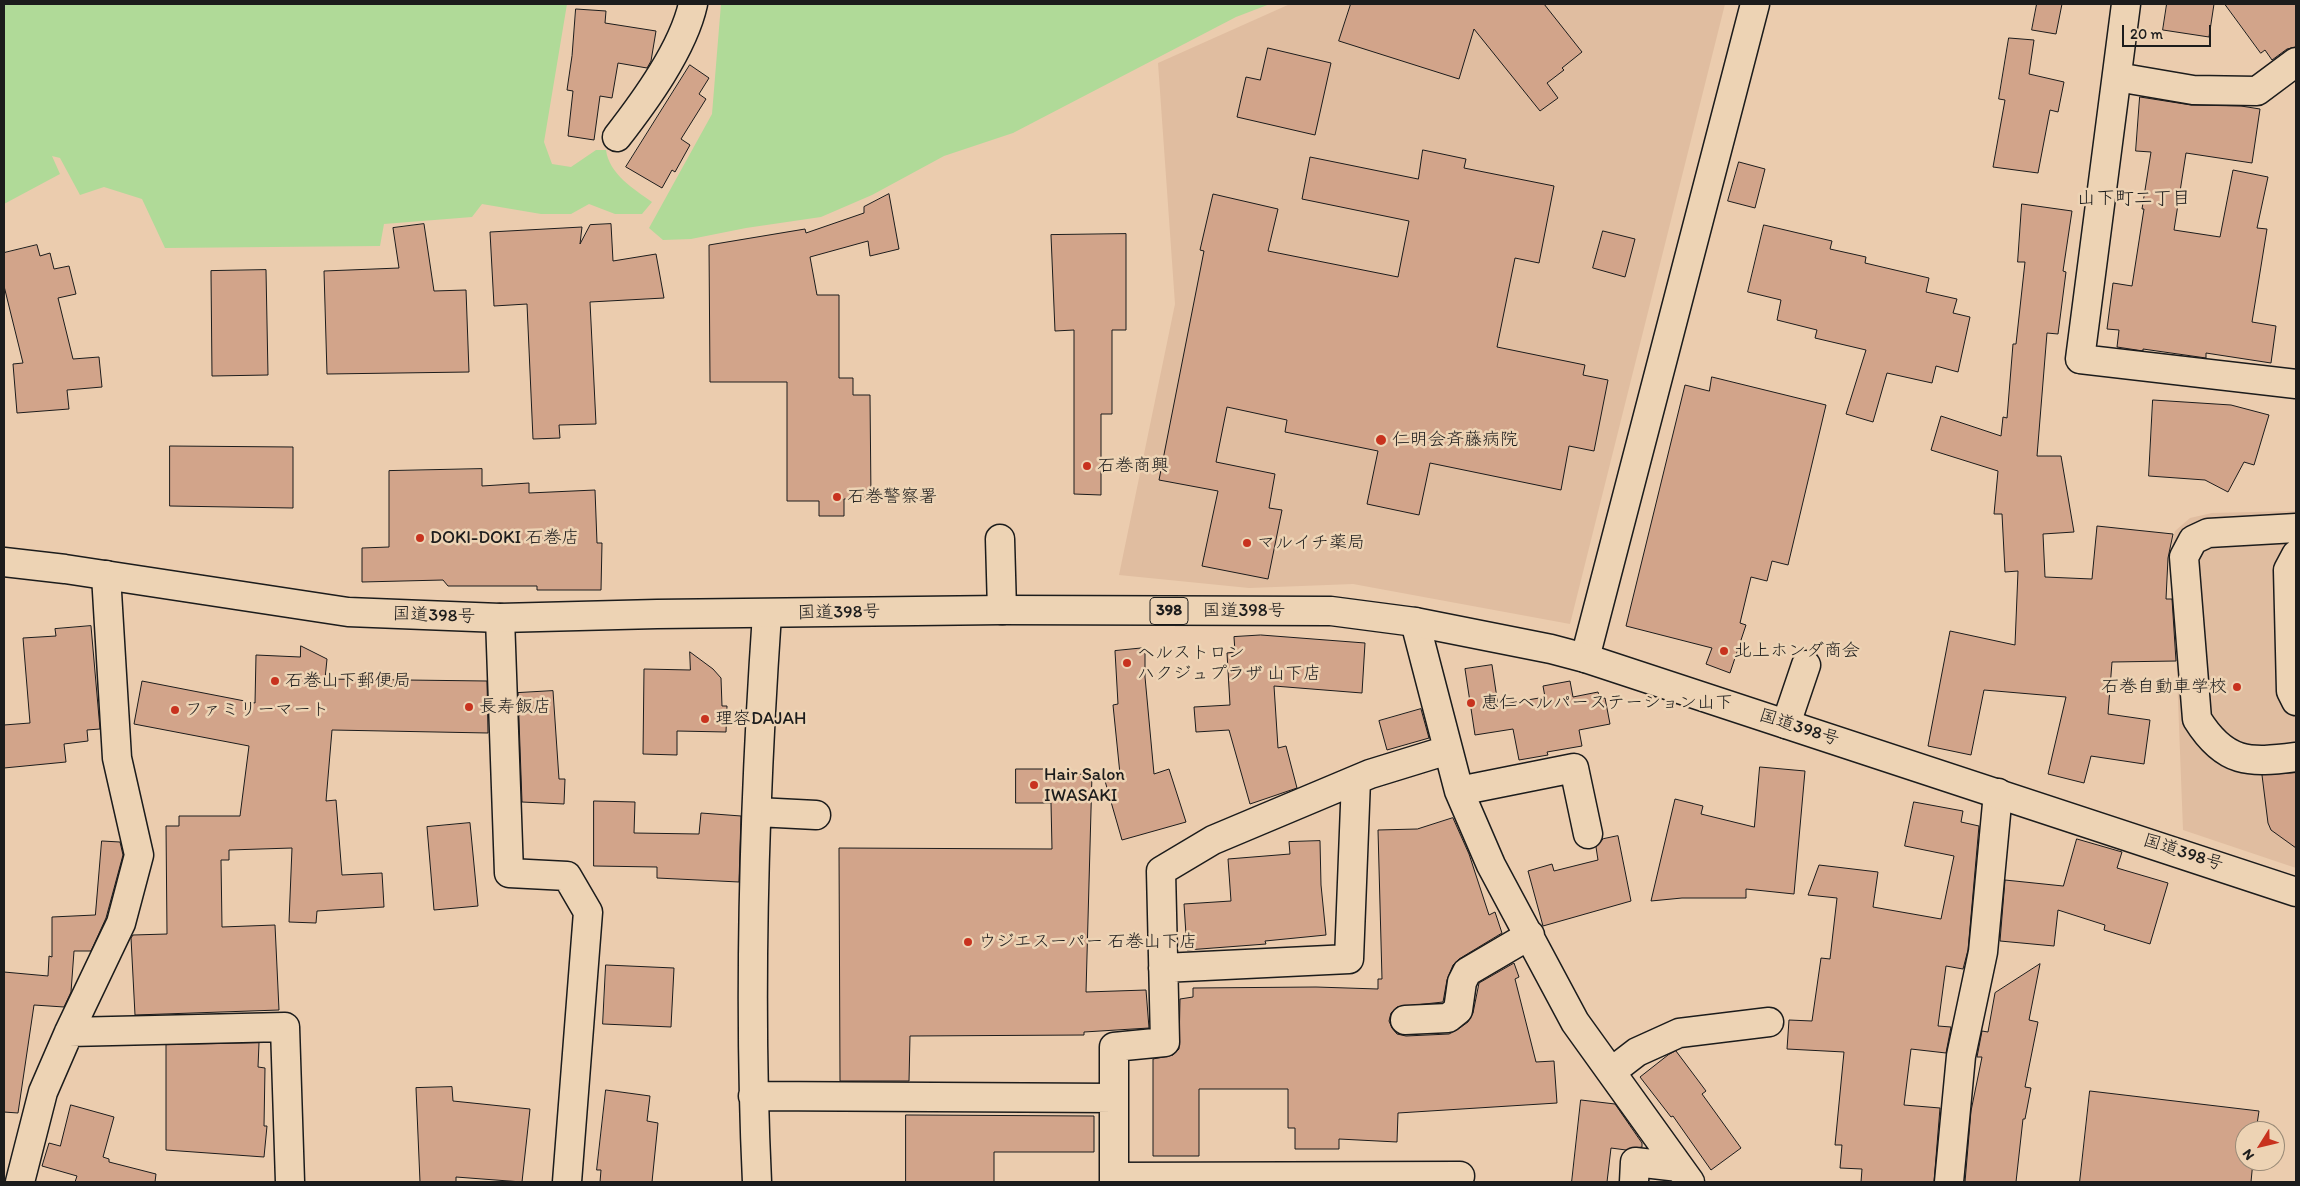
<!DOCTYPE html>
<html>
<head>
<meta charset="utf-8">
<style>
	body { margin:0 }
	#map { position:relative; width:2300px; height:1186px; overflow:hidden; background:#ebccae; font-family:Itim,sans-serif }
	canvas { display:block }
	.frame { position:absolute; inset:0; border:5px solid #1c1c1c; pointer-events:none }
	.north { position:absolute; left:2235px; top:1121px; width:50px; height:50px; box-sizing:border-box; background:#edd3b4; border:1px solid #998a77; border-radius:50%; rotate:234deg; font-size:14px; font-weight:700; line-height:20px; text-align:center; color:#1c1c1c }
	.north::after { content:''; display:block; margin:auto; width:18px; height:22px; background:#c8321e; clip-path:polygon(50% 0,100% 100%,50% 72%,0 100%) }
	.scale { position:absolute; left:2122px; top:25px; width:89px; height:22px; box-sizing:border-box; border:2px solid #1c1c1c; border-top:0; padding-left:6px; font-size:15px; line-height:18px; white-space:nowrap; color:#1c1c1c; -webkit-text-stroke:4px #edd3b4; paint-order:stroke }
</style>
</head>
<body>
<div id="map">
<canvas width="2300" height="1186"></canvas>
<div class="frame"></div>
<div class="north">N</div>
<div class="scale">20 m</div>
</div>
<script>
const ctx = document.querySelector('canvas').getContext('2d');
ctx.lineJoin = 'round';
function paint(path, color) { ctx.fillStyle = color; ctx.fill(path, 'evenodd'); }
function strokePath(path, color, width, dash) { ctx.strokeStyle = color; ctx.lineWidth = width; ctx.lineCap = dash ? 'butt' : 'round'; ctx.setLineDash(dash || []); ctx.stroke(path); }
function label(font, color, halo, rows, align = 'center') {
  ctx.font = font + ' Itim,"Klee One",sans-serif'; ctx.lineWidth = 5; ctx.setLineDash([]); ctx.textBaseline = 'middle'; ctx.strokeStyle = halo; ctx.fillStyle = color; for (const [text, x, y, turn = 0] of rows) {
    ctx.save(); ctx.translate(x, y); ctx.rotate((+turn || 0) * Math.PI / 180); ctx.textAlign = isNaN(turn) ? turn : align; if (halo) ctx.strokeText(text, 0, 0); ctx.fillText(text, 0, 0); ctx.restore();
  }
}
const built = new Path2D(`
	M 1290,4 L 1725,4 L 1570,624 L 1353,584 L 1249,588 L 1119,575 L 1175,304 L 1158,63 Z
	M 2296,511 L 2296,868 L 2183,830 L 2172,544 L 2175,531 L 2190,518 L 2212,513 Z`);
const green = new Path2D(`
	M 4,4 L 567,4 L 544,142 L 552,164 L 571,167 L 596,150 L 606,150 C 609,174 634,189 652,202 L 642,214 L 615,214 L 589,204 L 571,214 L 541,214 L 482,204 L 472,217 L 384,224 L 380,246 L 165,248 L 142,199 L 104,187 L 80,195 L 60,158 L 52,156 L 60,174 L 4,204 Z
	M 721,4 L 1270,4 L 1236,17 L 1013,133 L 944,156 L 872,195 L 821,217 L 746,228 L 691,239 L 663,240 L 649,228 L 712,114 Z`);
const building = new Path2D(`
	M 1351,4 L 1544,4 L 1582,52 L 1562,68 L 1564,70 L 1547,83 L 1558,98 L 1540,111 L 1474,29 L 1459,79 L 1339,41 Z
	M 2037,4 L 2062,4 L 2056,34 L 2032,30 Z
	M 2167,4 L 2214,4 L 2209,37 L 2163,30 Z
	M 2225,4 L 2296,4 L 2296,47 L 2287,49 L 2272,60 L 2265,50 L 2261,53 Z
	M 576,9 L 606,11 L 605,23 L 656,31 L 651,61 L 647,68 L 618,63 L 612,98 L 600,96 L 594,140 L 568,136 L 573,91 L 567,90 L 572,56 Z
	M 2009,38 L 2034,40 L 2029,74 L 2064,82 L 2058,112 L 2050,110 L 2038,173 L 1993,167 L 2005,100 L 1999,99 Z
	M 1268,48 L 1331,63 L 1315,135 L 1237,117 L 1246,77 L 1260,80 Z
	M 690,65 L 709,78 L 699,94 L 706,99 L 681,139 L 690,145 L 675,172 L 672,170 L 662,188 L 626,167 Z
	M 2140,97 L 2191,105 L 2241,106 L 2260,109 L 2252,163 L 2186,153 L 2174,230 L 2220,237 L 2233,170 L 2268,177 L 2257,228 L 2267,229 L 2252,322 L 2276,326 L 2271,363 L 2206,353 L 2206,358 L 2143,349 L 2143,351 L 2117,347 L 2119,330 L 2107,329 L 2113,283 L 2132,286 L 2144,209 L 2142,209 L 2151,152 L 2136,151 Z
	M 1423,150 L 1466,159 L 1464,168 L 1554,186 L 1539,263 L 1515,258 L 1497,347 L 1585,365 L 1583,375 L 1608,380 L 1594,451 L 1569,446 L 1561,490 L 1430,463 L 1419,515 L 1367,504 L 1378,451 L 1285,432 L 1287,420 L 1227,407 L 1216,462 L 1275,474 L 1269,508 L 1282,510 L 1268,579 L 1202,566 L 1218,491 L 1159,480 L 1204,251 L 1200,250 L 1213,194 L 1278,209 L 1268,251 L 1398,277 L 1409,221 L 1302,199 L 1310,157 L 1418,179 Z
	M 1739,162 L 1765,169 L 1755,208 L 1728,201 Z
	M 889,194 L 899,249 L 870,256 L 868,241 L 810,257 L 817,295 L 839,295 L 839,378 L 853,378 L 853,395 L 870,395 L 871,499 L 844,499 L 844,516 L 819,516 L 819,501 L 787,501 L 787,382 L 710,382 L 709,245 L 805,229 L 806,233 L 864,213 L 864,207 Z
	M 2022,204 L 2072,211 L 2063,271 L 2066,272 L 2058,334 L 2047,333 L 2037,456 L 2061,456 L 2074,532 L 2043,534 L 2045,577 L 2092,579 L 2097,526 L 2173,534 L 2168,558 L 2166,599 L 2172,599 L 2176,661 L 2112,662 L 2108,714 L 2150,720 L 2144,764 L 2091,756 L 2084,783 L 2048,774 L 2066,697 L 1984,690 L 1971,755 L 1928,746 L 1950,631 L 2015,645 L 2018,571 L 2005,572 L 2002,514 L 1994,514 L 1998,471 L 1931,450 L 1941,416 L 2001,436 L 2003,417 L 2007,418 L 2013,344 L 2016,344 L 2025,262 L 2018,262 Z
	M 424,224 L 434,291 L 466,290 L 469,372 L 327,374 L 324,271 L 399,268 L 393,228 Z
	M 611,224 L 613,261 L 656,254 L 664,298 L 590,302 L 596,424 L 559,425 L 560,438 L 533,439 L 527,304 L 494,306 L 490,232 L 582,227 L 580,244 L 590,225 Z
	M 1764,225 L 1832,241 L 1830,249 L 1866,257 L 1865,263 L 1929,278 L 1926,292 L 1957,299 L 1953,313 L 1970,317 L 1958,372 L 1936,366 L 1932,383 L 1887,373 L 1873,422 L 1846,414 L 1866,350 L 1815,338 L 1817,330 L 1777,320 L 1781,300 L 1748,292 Z
	M 1603,231 L 1635,239 L 1625,277 L 1593,268 Z
	M 1126,234 L 1126,330 L 1112,330 L 1112,414 L 1101,414 L 1101,495 L 1074,494 L 1074,330 L 1055,331 L 1051,235 Z
	M 37,245 L 40,256 L 50,253 L 54,269 L 69,266 L 76,294 L 58,298 L 73,359 L 99,357 L 102,387 L 67,390 L 69,409 L 17,413 L 13,364 L 23,363 L 4,286 L 4,253 Z
	M 266,270 L 268,375 L 212,376 L 211,271 Z
	M 1712,377 L 1826,405 L 1788,565 L 1772,561 L 1767,581 L 1751,577 L 1740,623 L 1746,625 L 1730,673 L 1706,664 L 1712,648 L 1626,626 L 1685,385 L 1709,391 Z
	M 2153,400 L 2231,405 L 2269,415 L 2254,465 L 2244,462 L 2228,492 L 2205,480 L 2149,476 Z
	M 170,446 L 293,447 L 293,508 L 170,506 Z
	M 482,469 L 482,486 L 529,483 L 529,493 L 595,490 L 597,543 L 602,543 L 601,590 L 537,590 L 537,586 L 448,586 L 443,580 L 362,582 L 362,548 L 389,547 L 389,471 Z
	M 91,626 L 100,729 L 87,730 L 88,741 L 64,744 L 66,762 L 4,768 L 4,725 L 30,723 L 23,638 L 56,636 L 55,629 Z
	M 1261,635 L 1365,643 L 1362,693 L 1274,686 L 1278,748 L 1286,746 L 1297,788 L 1250,804 L 1229,730 L 1196,732 L 1194,707 L 1230,705 L 1227,653 L 1235,652 L 1234,637 Z
	M 301,646 L 327,659 L 325,679 L 487,681 L 488,733 L 332,730 L 326,801 L 336,800 L 342,875 L 382,873 L 384,907 L 317,911 L 316,923 L 289,922 L 292,848 L 229,850 L 229,860 L 221,860 L 222,927 L 275,925 L 279,1010 L 135,1015 L 131,938 L 133,935 L 167,934 L 166,826 L 179,826 L 179,816 L 240,816 L 249,746 L 134,724 L 142,681 L 255,703 L 256,655 L 300,657 Z
	M 1145,648 L 1145,677 L 1154,774 L 1169,769 L 1186,822 L 1122,840 L 1103,774 L 1120,774 L 1113,705 L 1118,704 L 1115,651 Z
	M 690,652 L 713,669 L 721,678 L 722,706 L 727,706 L 726,732 L 677,731 L 677,755 L 643,754 L 644,669 L 690,670 Z
	M 1492,665 L 1498,705 L 1545,697 L 1543,686 L 1570,681 L 1573,697 L 1598,692 L 1600,699 L 1605,698 L 1610,724 L 1579,730 L 1582,746 L 1547,752 L 1548,755 L 1519,760 L 1513,729 L 1475,735 L 1465,669 Z
	M 553,691 L 559,779 L 565,779 L 564,804 L 522,802 L 518,693 Z
	M 1421,709 L 1429,738 L 1387,750 L 1379,721 Z
	M 1760,767 L 1805,771 L 1794,894 L 1746,889 L 1746,898 L 1682,898 L 1651,901 L 1675,799 L 1703,806 L 1701,814 L 1754,827 Z
	M 1016,769 L 1046,769 L 1046,775 L 1092,774 L 1086,992 L 1146,990 L 1149,1028 L 1084,1032 L 1084,1035 L 910,1036 L 909,1081 L 840,1081 L 839,848 L 1052,849 L 1051,803 L 1016,803 Z
	M 2296,773 L 2296,848 L 2271,830 L 2268,823 L 2262,775 Z
	M 594,801 L 635,802 L 634,833 L 699,834 L 701,813 L 741,816 L 739,882 L 657,878 L 657,867 L 594,866 Z
	M 1914,802 L 1963,811 L 1961,822 L 1979,826 L 1968,950 L 1963,969 L 1946,966 L 1938,1026 L 1951,1027 L 1946,1053 L 1911,1049 L 1904,1105 L 1940,1108 L 1934,1182 L 1861,1182 L 1862,1169 L 1840,1168 L 1842,1145 L 1835,1145 L 1844,1052 L 1787,1049 L 1789,1020 L 1812,1021 L 1821,958 L 1830,959 L 1837,898 L 1808,895 L 1819,865 L 1878,872 L 1873,907 L 1941,919 L 1954,856 L 1905,846 Z
	M 1453,818 L 1469,854 L 1489,915 L 1495,912 L 1502,933 L 1459,959 L 1453,965 L 1447,980 L 1443,1002 L 1397,1007 L 1391,1013 L 1389,1021 L 1392,1028 L 1397,1034 L 1406,1036 L 1449,1034 L 1457,1030 L 1468,1022 L 1473,1013 L 1479,983 L 1514,963 L 1519,977 L 1515,979 L 1536,1062 L 1554,1061 L 1557,1103 L 1398,1113 L 1397,1142 L 1339,1139 L 1339,1149 L 1295,1149 L 1295,1128 L 1288,1128 L 1288,1089 L 1199,1089 L 1199,1156 L 1153,1156 L 1153,1059 L 1173,1055 L 1179,1049 L 1180,999 L 1193,997 L 1193,988 L 1316,987 L 1378,989 L 1378,979 L 1382,979 L 1378,830 L 1417,829 Z
	M 470,823 L 478,906 L 434,910 L 427,827 Z
	M 1618,836 L 1631,901 L 1543,926 L 1528,871 L 1552,864 L 1554,871 L 1598,860 L 1596,847 L 1603,839 Z
	M 2077,839 L 2122,852 L 2117,868 L 2168,883 L 2150,944 L 2104,930 L 2105,925 L 2058,910 L 2054,946 L 2000,941 L 2005,880 L 2063,886 Z
	M 102,841 L 120,842 L 123,855 L 106,918 L 91,951 L 74,951 L 71,992 L 64,1007 L 34,1005 L 18,1113 L 4,1112 L 4,972 L 48,976 L 49,956 L 52,957 L 52,917 L 95,915 Z
	M 1320,841 L 1321,885 L 1326,935 L 1265,941 L 1266,944 L 1187,950 L 1184,904 L 1231,901 L 1228,859 L 1290,854 L 1289,842 Z
	M 2040,964 L 2029,1020 L 2038,1022 L 2025,1087 L 2031,1088 L 2025,1119 L 2023,1119 L 2016,1182 L 1965,1182 L 1971,1111 L 1982,1057 L 1977,1057 L 1982,1031 L 1988,1032 L 1995,993 Z
	M 606,965 L 674,968 L 671,1027 L 603,1024 Z
	M 259,1043 L 258,1067 L 265,1068 L 264,1126 L 267,1126 L 264,1157 L 166,1150 L 166,1045 Z
	M 1676,1051 L 1706,1091 L 1702,1094 L 1741,1148 L 1711,1170 L 1673,1116 L 1671,1117 L 1640,1077 L 1668,1055 Z
	M 452,1087 L 453,1101 L 530,1109 L 522,1182 L 456,1177 L 456,1182 L 420,1182 L 416,1088 Z
	M 606,1090 L 650,1096 L 647,1121 L 658,1123 L 652,1182 L 600,1182 L 601,1170 L 597,1170 Z
	M 2090,1091 L 2259,1111 L 2256,1131 L 2245,1131 L 2245,1161 L 2253,1161 L 2251,1182 L 2080,1182 Z
	M 1581,1100 L 1615,1104 L 1642,1143 L 1642,1147 L 1626,1150 L 1611,1148 L 1607,1182 L 1572,1182 Z
	M 71,1105 L 114,1117 L 103,1157 L 109,1159 L 109,1162 L 156,1174 L 155,1182 L 75,1182 L 77,1176 L 42,1166 L 49,1143 L 60,1146 Z
	M 906,1115 L 1094,1116 L 1094,1152 L 994,1152 L 994,1182 L 906,1182 Z`);
const minor = new Path2D(`
	M 2126,4 L 2080,359 L 2296,384
	M 2117,77 L 2193,90 L 2257,91 L 2296,62
	M 617,137 C 645,101 683,49 693,4
	M 2296,528 L 2208,533 L 2193,540 L 2184,557 L 2197,719 C 2225,764 2249,763 2296,757
	M 1000,539 L 1002,610
	M 2296,555 L 2288,570 L 2291,691 L 2296,701
	M 500,618 L 509,873 L 567,876 L 588,912 L 567,1182
	M 1415,622 L 1459,791 L 1491,865 L 1575,1022 L 1690,1182
	M 1585,658 L 1755,4
	M 1786,724 L 1806,665
	M 1459,791 L 1574,768 L 1588,834
	M 757,812 L 816,815
	M 1163,968 L 1349,959 L 1356,780
	M 1405,1020 L 1448,1018 L 1458,1010 L 1462,982 L 1467,972 L 1530,935
	M 69,1032 L 285,1027 L 290,1182
	M 1611,1072 L 1637,1052 L 1679,1033 L 1769,1022
	M 753,1096 L 1114,1098
	M 1114,1177 L 1460,1176
	M 20,1182 L 43,1092 L 69,1032 L 121,923 L 139,855 L 117,758 L 106,575
	M 757,1182 C 748,993 754,803 767,614
	M 1114,1182 L 1114,1047 L 1165,1042 L 1161,871 L 1213,840 L 1370,774 L 1448,750
	M 1634,1182 L 1635,1162 L 1679,1167
	M 1949,1182 L 1961,1056 L 1983,952 L 1998,793`);
const highway = new Path2D(`
	M 4,562 L 65,569 L 348,612 L 500,618 L 657,614 L 1002,610 L 1331,611 L 1415,622 L 1551,649 L 1585,658 L 2296,892`);
const markers = [
	[1381,440,6,"#c8321e"],
	[1087,466,5,"#c8321e"],
	[837,497,5,"#c8321e"],
	[420,538,5,"#c8321e"],
	[1247,543,5,"#c8321e"],
	[1724,651,5,"#c8321e"],
	[1127,663,5,"#c8321e"],
	[275,681,5,"#c8321e"],
	[2237,687,5,"#c8321e"],
	[1471,703,5,"#c8321e"],
	[469,707,5,"#c8321e"],
	[175,710,5,"#c8321e"],
	[705,719,5,"#c8321e"],
	[1034,785,5,"#c8321e"],
	[968,942,5,"#c8321e"]
];
const shields = [
	[1169,611,38]
];
const shieldNames = [
	["398",1169,611]
];
const poiNames = [
	["仁明会斉藤病院",1392,440],
	["石巻商興",1097,466],
	["石巻警察署",847,497],
	["DOKI-DOKI 石巻店",430,538],
	["マルイチ薬局",1257,543],
	["北上ホンダ商会",1734,651],
	["ヘルストロン",1137,653],
	["ハクジュプラザ 山下店",1137,674],
	["石巻山下郵便局",285,681],
	["石巻自動車学校",2227,687,"right"],
	["恵仁ヘルパーステーション山下",1481,703],
	["長寿飯店",479,707],
	["ファミリーマート",185,710],
	["理容DAJAH",715,719],
	["Hair Salon",1044,775],
	["IWASAKI",1044,796],
	["ウジエスーパー 石巻山下店",978,942]
];
const streetNames = [
	["国道398号",1244,611],
	["国道398号",839,613,-1],
	["国道398号",434,616,2],
	["国道398号",1799,728,18],
	["国道398号",2183,853,18]
];
const neighbourhoodNames = [
	["山下町二丁目",2134,199]
];
paint(built, '#e0bda0');
paint(green, '#b0da98');
paint(building, '#d2a48a');
strokePath(building, '#1c1c1c', 1);
strokePath(minor, '#1c1c1c', 31);
strokePath(highway, '#1c1c1c', 31);
strokePath(minor, '#edd3b4', 28);
strokePath(highway, '#edd3b4', 28);
for (const [x, y, r, color] of markers) { const dot = new Path2D(); dot.arc(x, y, r, 0, 2 * Math.PI); ctx.fillStyle = color; ctx.fill(dot); strokePath(dot, '#edd3b4', 2); }
for (const [x, y, w] of shields) { const box = new Path2D(); box.roundRect(x - w / 2, y - 13.5, w, 27, 4); ctx.fillStyle = '#edd3b4'; ctx.fill(box); strokePath(box, '#1c1c1c', 1); }
label('bold 16px', '#1c1c1c', null, shieldNames);
label('18px', '#1c1c1c', '#edd3b4', poiNames, 'left');
label('18px', '#1c1c1c', '#edd3b4', streetNames);
label('19px', '#1c1c1c', '#edd3b4', neighbourhoodNames);
</script>
</body>
</html>
